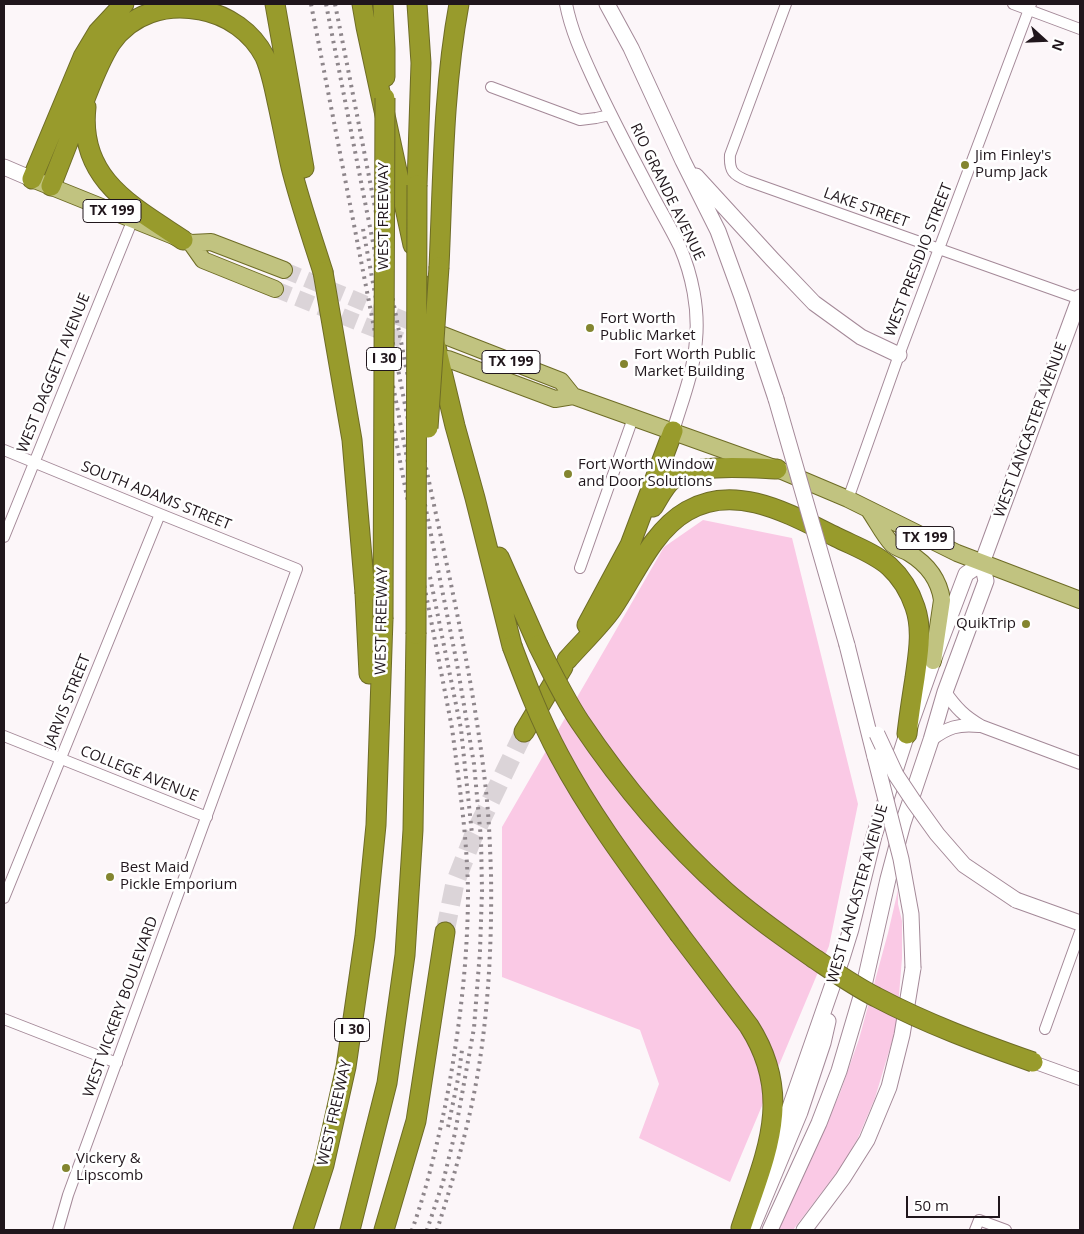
<!DOCTYPE html>
<html>
<head>
<meta charset="utf-8">
<style>
	body { margin:0 }
	#map { position:relative; width:1084px; height:1234px; overflow:hidden; background:#fcf6f9; font-family:"Open Sans",sans-serif }
	canvas { display:block }
	.frame { position:absolute; inset:0; border:5px solid #20161c; pointer-events:none }
	.north { position:absolute; left:1019px; top:15px; width:50px; height:50px; -webkit-text-stroke:4px #fff; paint-order:stroke; rotate:110deg; font-size:14px; font-weight:700; line-height:20px; text-align:center; color:#20161c }
	.north::after { content:''; display:block; margin:auto; width:18px; height:22px; background:#20161c; clip-path:polygon(50% 0,100% 100%,50% 72%,0 100%) }
	.scale { position:absolute; left:906px; top:1196px; width:94px; height:22px; box-sizing:border-box; border:2px solid #20161c; border-top:0; padding-left:6px; font-size:15px; line-height:18px; white-space:nowrap; color:#20161c; -webkit-text-stroke:4px #fff; paint-order:stroke }
</style>
</head>
<body>
<div id="map">
<canvas width="1084" height="1234"></canvas>
<div class="frame"></div>
<div class="north">N</div>
<div class="scale">50 m</div>
</div>
<script>
const ctx = document.querySelector('canvas').getContext('2d');
ctx.lineJoin = 'round';
function paint(path, color) { ctx.fillStyle = color; ctx.fill(path, 'evenodd'); }
function strokePath(path, color, width, dash) { ctx.strokeStyle = color; ctx.lineWidth = width; ctx.lineCap = dash ? 'butt' : 'round'; ctx.setLineDash(dash || []); ctx.stroke(path); }
function label(font, color, halo, rows, align = 'center') {
  ctx.font = font + ' "Open Sans",sans-serif'; ctx.lineWidth = 5; ctx.setLineDash([]); ctx.textBaseline = 'middle'; ctx.strokeStyle = halo; ctx.fillStyle = color; for (const [text, x, y, turn = 0] of rows) {
    ctx.save(); ctx.translate(x, y); ctx.rotate((+turn || 0) * Math.PI / 180); ctx.textAlign = isNaN(turn) ? turn : align; if (halo) ctx.strokeText(text, 0, 0); ctx.fillText(text, 0, 0); ctx.restore();
  }
}
const green = new Path2D(`
	M 703,520 L 792,538 L 858,804 L 829,946 L 730,1182 L 639,1138 L 659,1084 L 640,1030 L 502,977 L 502,827 L 664,547 Z
	M 898,890 L 898,904 L 902,921 L 902,958 L 897,1020 L 893,1038 L 875,1098 L 858,1138 L 841,1167 L 793,1230 L 777,1230 L 840,1093 L 859,1039 L 888,933 Z`);
const primaryTunnel = new Path2D(`
	M 284,270 L 427,329
	M 275,289 L 426,350`);
const motorwayTunnel = new Path2D(`
	M 445,932 L 455,883 L 473,837 L 524,732`);
const minor = new Path2D(`
	M 786,4 L 730,155 C 729,171 733,175 748,181 L 1080,299
	M 1013,4 L 1080,29
	M 491,87 L 580,120 L 596,118 L 610,115
	M 4,450 L 160,514 L 297,569 L 90,1135 L 68,1195 L 58,1230
	M 848,499 L 899,355 L 1031,4
	M 4,537 L 133,219
	M 580,568 L 633,418
	M 4,736 L 207,817
	M 4,898 L 160,514
	M 4,1019 L 117,1063
	M 1045,1029 L 1080,932
	M 975,1230 L 979,1220 L 1006,1230`);
const tertiary = new Path2D(`
	M 566,4 C 571,30 582,54 593,78 C 610,115 629,151 648,187 C 658,207 670,226 680,247 C 692,275 699,309 696,340 C 694,371 682,401 673,431
	M 945,692 C 956,708 965,717 981,726 L 1080,763
	M 931,740 C 948,727 958,724 979,726
	M 1033,1062 L 1080,1079`);
const secondary = new Path2D(`
	M 607,4 L 631,48 L 683,161 L 718,231 L 742,297 L 776,399
	M 4,167 L 32,179
	M 696,176 L 772,259 L 814,303 L 861,337 L 899,355
	M 847,645 L 875,757
	M 1016,900 L 1080,923
	M 770,1160 L 781,1133 L 842,958 L 851,929 L 874,836 L 907,734 L 933,661 L 966,574 L 982,563 L 1080,297
	M 751,1230 L 800,1112 L 823,1043 L 828,1021
	M 770,1230 L 819,1123 L 839,1071 L 863,990 L 888,879 L 903,823 L 931,740 L 945,692 L 986,581 L 982,563
	M 804,1230 L 843,1178 L 867,1140 L 889,1087 L 902,1035 L 913,968`);
const primary = new Path2D(`
	M 32,179 L 191,243 L 211,242 L 284,270
	M 191,243 L 203,260 L 275,289
	M 443,335 L 561,381 L 573,396
	M 448,359 L 555,399 L 573,396 L 777,469 L 848,499 L 957,553 L 1080,600
	M 869,510 C 876,520 884,536 892,544 C 896,548 904,550 909,553 C 927,564 939,579 942,600 L 933,661`);
const motorway = new Path2D(`
	M 275,4 L 304,168
	M 362,4 L 366,27 L 413,245
	M 383,4 L 385,49 L 385,77
	M 417,4 L 421,63 L 417,185
	M 86,107 C 78,179 132,206 183,240
	M 32,179 L 83,57 L 98,32 L 124,4
	M 51,186 C 61,160 71,135 81,109 C 90,87 98,63 111,43 C 131,14 166,3 200,10 C 228,15 252,32 265,57 C 271,71 274,86 277,101 C 282,123 286,145 291,167 C 300,203 312,237 323,272
	M 439,267 C 443,179 443,90 459,4
	M 421,284 L 455,426 L 475,498 L 512,646
	M 653,507 C 659,498 664,486 673,479 C 694,463 750,468 777,469
	M 499,557 L 538,645
	M 365,593 L 369,674
	M 587,625 L 630,545 L 673,431
	M 567,660 C 581,644 600,626 612,609 C 634,577 652,531 687,511 C 736,482 791,515 836,537 C 854,546 874,553 889,566 C 901,577 910,592 915,607 C 923,630 918,655 915,678 C 912,697 909,716 907,734
	M 524,732 L 563,667
	M 680,935 L 749,1026 C 795,1098 765,1155 741,1228
	M 303,1230 L 324,1165 L 346,1067 L 365,936 L 376,825 L 383,619
	M 350,1230 L 387,1083 L 405,955 L 413,830 L 416,634
	M 384,1230 L 416,1121 L 445,932`);
const rail = new Path2D(`
	M 311,4 L 452,728 C 459,782 467,836 468,891 C 468,962 459,1033 446,1102 C 437,1145 427,1188 412,1230
	M 326,4 L 407,415 L 457,664 L 474,764 L 481,839 L 482,891 L 480,951 L 474,1028 L 455,1133 L 443,1182 L 427,1230
	M 335,4 C 365,153 393,303 423,453 C 446,564 474,678 486,791 C 489,818 490,846 491,873 C 492,937 489,1002 479,1066 C 470,1122 454,1177 437,1230
	M 363,229 L 378,310
	M 386,349 L 411,479
	M 430,577 L 461,729 L 472,834
	M 448,1127 L 458,1079 L 462,1050`);
const secondaryBridge = new Path2D(`
	M 776,399 L 847,645
	M 877,734 L 896,775 L 914,802 L 937,834 L 964,865 L 1016,900
	M 875,757 L 901,859 L 911,914 L 913,968`);
const motorwayBridge = new Path2D(`
	M 323,272 L 352,440 L 365,593
	M 428,428 L 439,267
	M 383,619 L 385,98
	M 416,634 L 417,185
	M 538,645 C 551,671 564,698 580,722 C 621,783 669,841 725,891 C 752,915 782,936 812,957 C 833,971 854,986 876,997 C 927,1024 979,1043 1033,1062
	M 512,646 C 526,683 540,720 559,755 C 593,819 637,876 680,935`);
const markers = [
	[965,165,5,"#83852f"],
	[590,328,5,"#83852f"],
	[624,364,5,"#83852f"],
	[568,474,5,"#83852f"],
	[1026,624,5,"#83852f"],
	[110,877,5,"#83852f"],
	[66,1168,5,"#83852f"]
];
const shields = [
	[112,211,58],
	[384,359,35],
	[511,362,58],
	[925,538,58],
	[352,1030,35]
];
const shieldNames = [
	["TX 199",112,211],
	["I 30",384,359],
	["TX 199",511,362],
	["TX 199",925,538],
	["I 30",352,1030]
];
const poiNames = [
	["Jim Finley's",975,156],
	["Pump Jack",975,173],
	["Fort Worth",600,319],
	["Public Market",600,336],
	["Fort Worth Public",634,355],
	["Market Building",634,372],
	["Fort Worth Window",578,465],
	["and Door Solutions",578,482],
	["QuikTrip",1016,624,"right"],
	["Best Maid",120,868],
	["Pickle Emporium",120,885],
	["Vickery &",76,1159],
	["Lipscomb",76,1176]
];
const streetNames = [
	["RIO GRANDE AVENUE",667,192,64],
	["LAKE STREET",866,208,20],
	["WEST FREEWAY",384,216,-90],
	["WEST PRESIDIO STREET",919,260,-69],
	["WEST DAGGETT AVENUE",54,373,-68],
	["WEST LANCASTER AVENUE",1031,430,-70],
	["SOUTH ADAMS STREET",156,496,22],
	["WEST FREEWAY",382,621,-89],
	["JARVIS STREET",68,701,-68],
	["COLLEGE AVENUE",139,774,22],
	["WEST LANCASTER AVENUE",858,894,-74],
	["WEST VICKERY BOULEVARD",121,1007,-70],
	["WEST FREEWAY",335,1113,-77]
];
paint(green, '#fac9e5');
strokePath(primaryTunnel, '#dbd4d8', 16, [16, 8]);
strokePath(motorwayTunnel, '#dbd4d8', 19, [19, 9]);
strokePath(minor, '#a48998', 12);
strokePath(tertiary, '#a48998', 14);
strokePath(secondary, '#a48998', 17);
strokePath(primary, '#6e6c26', 18);
strokePath(motorway, '#6e6c26', 21);
strokePath(minor, '#fff', 10);
strokePath(tertiary, '#fff', 12);
strokePath(secondary, '#fff', 15);
strokePath(primary, '#c1c380', 16);
strokePath(motorway, '#989b2c', 19);
strokePath(rail, '#8e868b', 4, [2.5, 5]);
strokePath(secondaryBridge, '#a48998', 17, []);
strokePath(motorwayBridge, '#6e6c26', 21, []);
strokePath(secondaryBridge, '#fff', 15);
strokePath(motorwayBridge, '#989b2c', 19);
for (const [x, y, r, color] of markers) { const dot = new Path2D(); dot.arc(x, y, r, 0, 2 * Math.PI); ctx.fillStyle = color; ctx.fill(dot); strokePath(dot, '#fff', 2); }
for (const [x, y, w] of shields) { const box = new Path2D(); box.roundRect(x - w / 2, y - 11.5, w, 23, 4); ctx.fillStyle = '#fff'; ctx.fill(box); strokePath(box, '#20161c', 1); }
label('bold 14px', '#20161c', null, shieldNames);
label('15px', '#20161c', '#fff', poiNames, 'left');
label('15px', '#20161c', '#fff', streetNames);
</script>
</body>
</html>
